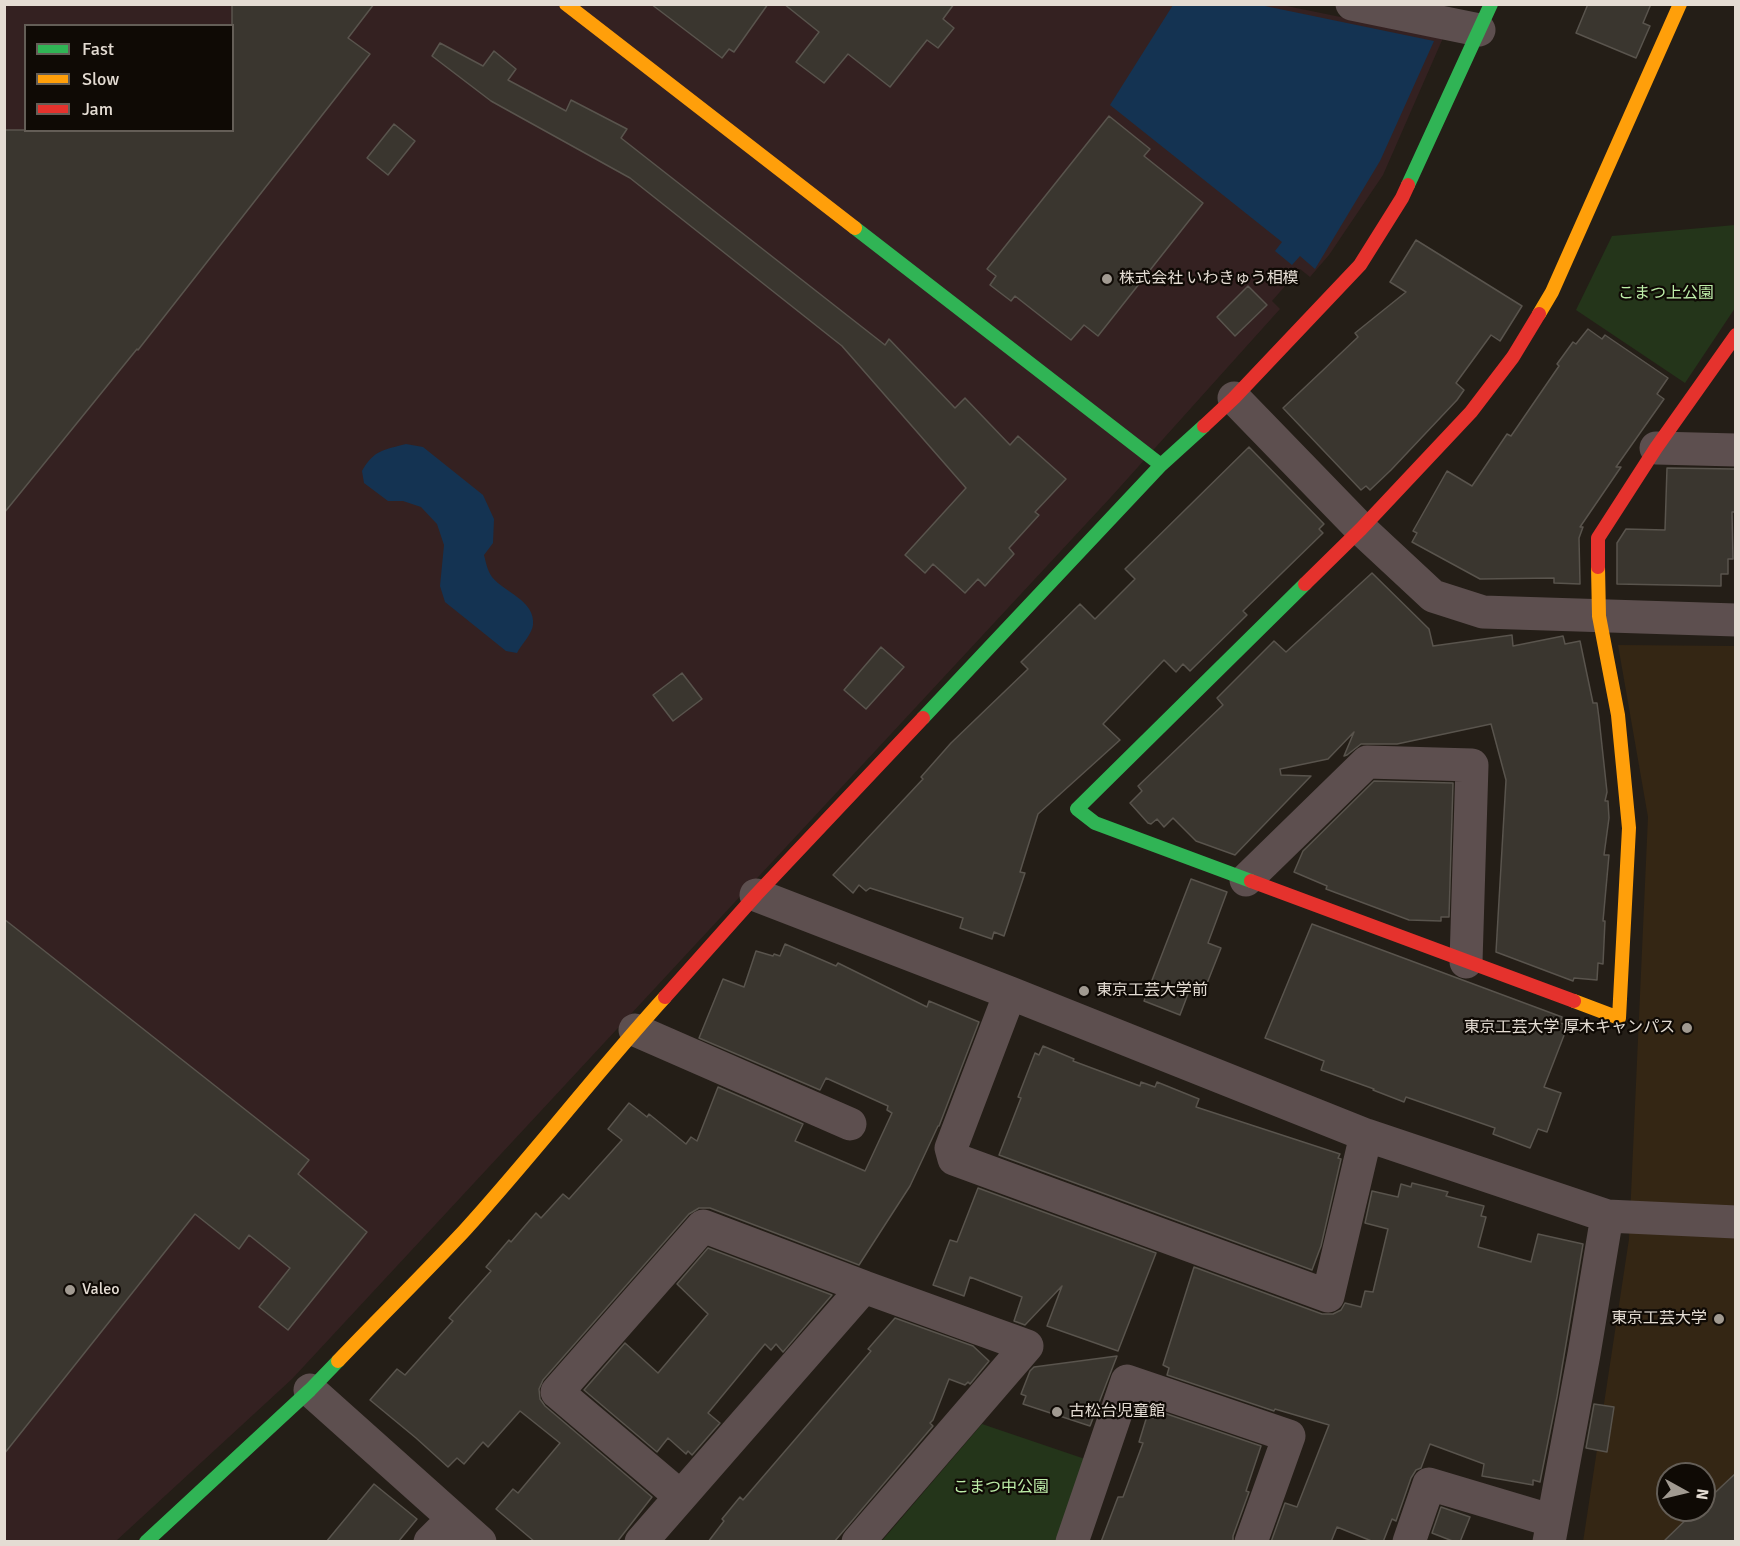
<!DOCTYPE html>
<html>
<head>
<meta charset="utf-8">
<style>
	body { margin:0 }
	#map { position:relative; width:1740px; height:1546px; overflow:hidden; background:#241e17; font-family:Signika,sans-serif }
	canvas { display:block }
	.frame { position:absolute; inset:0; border:6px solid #e4dcd3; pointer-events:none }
	.legend { position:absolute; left:24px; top:24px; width:210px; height:108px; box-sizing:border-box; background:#0f0a05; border:2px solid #645e57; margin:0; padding:8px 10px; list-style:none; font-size:18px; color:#e4dcd3 }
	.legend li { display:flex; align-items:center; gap:12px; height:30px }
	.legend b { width:30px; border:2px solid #645e57 }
	.north { position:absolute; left:1656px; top:1462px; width:60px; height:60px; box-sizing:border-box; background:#0f0a05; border:2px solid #645e57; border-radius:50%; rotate:98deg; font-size:16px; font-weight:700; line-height:24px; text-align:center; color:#e4dcd3 }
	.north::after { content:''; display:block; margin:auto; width:21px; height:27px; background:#a19a91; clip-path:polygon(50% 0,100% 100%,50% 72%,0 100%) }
</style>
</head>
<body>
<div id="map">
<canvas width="1740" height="1546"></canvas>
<div class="frame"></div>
<ul class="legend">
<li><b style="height:8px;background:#30b455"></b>Fast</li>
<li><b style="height:8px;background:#ff9f0a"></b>Slow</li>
<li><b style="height:8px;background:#e5322d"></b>Jam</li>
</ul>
<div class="north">N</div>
</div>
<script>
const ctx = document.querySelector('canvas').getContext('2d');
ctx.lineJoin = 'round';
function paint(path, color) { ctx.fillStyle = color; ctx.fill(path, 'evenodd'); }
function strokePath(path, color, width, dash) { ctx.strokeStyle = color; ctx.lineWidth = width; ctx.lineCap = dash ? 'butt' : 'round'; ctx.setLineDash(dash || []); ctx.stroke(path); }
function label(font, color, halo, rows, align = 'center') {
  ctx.font = font + ' Signika,"Noto Sans JP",sans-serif'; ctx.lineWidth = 4.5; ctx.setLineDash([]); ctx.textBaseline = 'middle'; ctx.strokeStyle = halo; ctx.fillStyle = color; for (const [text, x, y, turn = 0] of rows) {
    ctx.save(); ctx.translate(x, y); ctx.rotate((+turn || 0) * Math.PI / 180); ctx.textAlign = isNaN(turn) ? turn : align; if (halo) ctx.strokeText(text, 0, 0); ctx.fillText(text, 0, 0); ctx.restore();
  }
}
const built = new Path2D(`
	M 1618,645 L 1735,646 L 1735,1541 L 1583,1542 L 1629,1239 L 1648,817 ZM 1668,1474 L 1704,1474 L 1704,1510 L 1668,1510 Z`);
const industrial = new Path2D(`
	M 1277,4 L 1443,38 L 1383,175 L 1329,255 L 1310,277 L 1300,269 L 1272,301 L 1280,309 L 1111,497 L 292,1379 L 116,1541 L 5,1542 L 5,5 ZM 26,26 L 232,26 L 232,130 L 26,130 Z`);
const green = new Path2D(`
	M 1735,225 L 1735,308 L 1685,383 L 1576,310 L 1612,236 Z
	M 982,1424 L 1085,1459 L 1057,1541 L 881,1542 Z`);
const water = new Path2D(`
	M 1173,5 L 1260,5 L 1434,41 L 1380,161 L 1315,269 L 1300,256 L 1292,265 L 1275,251 L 1282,242 L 1110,105 Z
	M 406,444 L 423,447 L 483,495 L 494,519 L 493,543 L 484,555 C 486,562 487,570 492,577 C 504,592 536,601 533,625 C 532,634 521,645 517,653 L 506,651 L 445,602 L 440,586 L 444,545 L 437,524 L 421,507 L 403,501 L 388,501 L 364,483 L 362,471 C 374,450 383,450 406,444 Z`);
const building = new Path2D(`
	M 232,4 L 374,4 L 348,38 L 370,54 L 138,350 L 137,349 L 4,513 L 4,130 L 232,130 Z
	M 651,4 L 768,4 L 734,52 L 729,49 L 722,58 Z
	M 784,4 L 954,4 L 943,19 L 954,28 L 938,48 L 927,40 L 890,87 L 848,54 L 824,83 L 796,62 L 819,32 Z
	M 1588,4 L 1651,4 L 1643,23 L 1650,26 L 1636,58 L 1576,33 Z
	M 440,43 L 483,66 L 494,51 L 516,69 L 508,80 L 566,111 L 571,100 L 627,129 L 621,138 L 885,345 L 889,339 L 955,408 L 965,398 L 1010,445 L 1018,436 L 1066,479 L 1035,512 L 1039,515 L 1009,548 L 1014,554 L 985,586 L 978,579 L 965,593 L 933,564 L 925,573 L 905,555 L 966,488 L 842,346 L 630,178 L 491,101 L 432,56 Z
	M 1109,116 L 1150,149 L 1144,156 L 1203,203 L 1098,336 L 1084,325 L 1071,340 L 1015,296 L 1011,301 L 990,285 L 996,276 L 987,269 Z
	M 394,124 L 415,141 L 388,175 L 367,158 Z
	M 1416,240 L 1522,306 L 1500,341 L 1491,335 L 1456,383 L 1464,390 L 1457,400 L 1391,470 L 1370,490 L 1366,486 L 1361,490 L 1283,408 L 1358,337 L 1355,333 L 1406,292 L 1390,282 Z
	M 1248,286 L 1267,305 L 1235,336 L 1217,317 Z
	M 1588,329 L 1602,339 L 1605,335 L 1668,378 L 1657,394 L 1664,399 L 1616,467 L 1621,467 L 1580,527 L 1583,527 L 1579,538 L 1580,584 L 1554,583 L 1554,578 L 1480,579 L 1412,542 L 1417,533 L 1413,531 L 1447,471 L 1472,486 L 1507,434 L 1511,436 L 1559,366 L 1557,364 L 1573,342 L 1576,344 Z
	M 1249,447 L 1324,524 L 1319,529 L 1323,533 L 1243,611 L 1247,615 L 1190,671 L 1183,664 L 1176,672 L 1164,660 L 1103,724 L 1120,740 L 1038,814 L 1020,872 L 1025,873 L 1004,936 L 994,932 L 992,939 L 960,928 L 963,918 L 870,888 L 866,891 L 859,885 L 853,893 L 833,875 L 923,779 L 921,777 L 951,743 L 1028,669 L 1021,662 L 1080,604 L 1095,619 L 1135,579 L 1125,569 Z
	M 1667,468 L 1736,469 L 1736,512 L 1732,512 L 1733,559 L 1728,559 L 1728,574 L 1721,574 L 1721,586 L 1617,584 L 1617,543 L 1626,529 L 1665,530 Z
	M 1372,573 L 1429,629 L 1433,646 L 1512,635 L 1513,646 L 1563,636 L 1565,644 L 1580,641 L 1593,703 L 1597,703 L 1599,718 L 1607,792 L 1605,801 L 1608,801 L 1609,818 L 1604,855 L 1609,855 L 1603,921 L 1605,921 L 1603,964 L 1598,963 L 1597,980 L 1574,978 L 1573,981 L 1496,952 L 1506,780 L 1491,724 L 1397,744 L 1361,744 L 1347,755 L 1344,756 L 1354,732 L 1328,759 L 1280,769 L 1281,775 L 1311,776 L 1235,855 L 1196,841 L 1173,818 L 1164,827 L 1157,819 L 1151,824 L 1148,823 L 1130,803 L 1142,791 L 1138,786 L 1223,705 L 1217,698 L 1274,641 L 1286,652 Z
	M 881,647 L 904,667 L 866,709 L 844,690 Z
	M 682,673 L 702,699 L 673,721 L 653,695 Z
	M 1374,781 L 1453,783 L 1449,917 L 1441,917 L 1441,921 L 1409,920 L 1326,889 L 1327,886 L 1294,872 L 1303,851 Z
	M 1191,879 L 1227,892 L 1208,943 L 1221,948 L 1204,991 L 1191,986 L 1180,1015 L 1144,1001 Z
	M 4,919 L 309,1160 L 298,1174 L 367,1232 L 288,1330 L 259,1307 L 290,1268 L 249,1235 L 239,1249 L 195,1214 L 4,1454 Z
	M 1312,924 L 1562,1017 L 1560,1023 L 1568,1025 L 1544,1087 L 1561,1093 L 1547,1132 L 1538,1129 L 1530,1148 L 1493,1134 L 1495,1128 L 1406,1097 L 1404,1102 L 1373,1090 L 1374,1089 L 1321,1070 L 1324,1061 L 1265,1038 Z
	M 785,944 L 836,966 L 838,963 L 927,1007 L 929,1001 L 979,1022 L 939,1126 L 938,1126 L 910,1186 L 859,1265 L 710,1208 L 699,1208 L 689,1214 L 543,1380 L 539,1389 L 540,1399 L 545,1406 L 652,1497 L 617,1542 L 535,1542 L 496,1509 L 513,1489 L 518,1493 L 560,1443 L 520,1411 L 488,1447 L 483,1442 L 464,1464 L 457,1458 L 448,1467 L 416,1438 L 370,1400 L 397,1369 L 405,1375 L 453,1321 L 449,1318 L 491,1271 L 486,1267 L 509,1240 L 511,1242 L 536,1213 L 541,1218 L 563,1194 L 569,1199 L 622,1140 L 608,1129 L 629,1103 L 647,1117 L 649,1114 L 686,1144 L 691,1137 L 697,1141 L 718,1087 L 803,1124 L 795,1141 L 865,1171 L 892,1113 L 887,1110 L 888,1106 L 826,1078 L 820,1090 L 699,1038 L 723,979 L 744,987 L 756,951 L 773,956 L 774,954 L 780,956 Z
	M 1043,1046 L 1074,1059 L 1073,1061 L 1140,1086 L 1141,1082 L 1155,1087 L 1157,1082 L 1199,1099 L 1196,1107 L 1340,1154 L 1338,1158 L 1341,1159 L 1321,1246 L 1312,1270 L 999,1155 L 1021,1098 L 1018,1097 L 1035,1053 L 1039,1055 Z
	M 1412,1183 L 1448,1192 L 1446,1196 L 1484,1206 L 1481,1216 L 1486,1217 L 1478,1247 L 1531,1262 L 1538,1234 L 1583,1244 L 1557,1397 L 1540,1482 L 1533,1480 L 1533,1485 L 1482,1476 L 1484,1464 L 1430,1444 L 1421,1468 L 1416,1470 L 1411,1478 L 1396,1521 L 1392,1519 L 1383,1542 L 1374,1542 L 1337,1527 L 1331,1542 L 1271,1542 L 1285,1503 L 1297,1507 L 1329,1425 L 1275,1409 L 1274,1411 L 1167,1375 L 1169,1368 L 1163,1365 L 1194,1267 L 1322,1314 L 1333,1314 L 1341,1310 L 1345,1303 L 1361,1307 L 1365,1291 L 1373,1292 L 1388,1229 L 1365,1223 L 1372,1191 L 1398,1197 L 1401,1184 L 1411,1187 Z
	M 978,1188 L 1156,1253 L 1118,1351 L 1047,1326 L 1062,1286 L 1025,1325 L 1014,1321 L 1022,1297 L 970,1277 L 964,1296 L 933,1285 L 950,1240 L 957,1242 Z
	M 708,1248 L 832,1295 L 783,1352 L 776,1344 L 771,1350 L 765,1344 L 708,1413 L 720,1423 L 692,1455 L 688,1451 L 686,1454 L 668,1438 L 657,1452 L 584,1390 L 625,1343 L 658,1373 L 708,1314 L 677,1284 Z
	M 895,1318 L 973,1346 L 989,1361 L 970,1384 L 968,1382 L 965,1385 L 949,1379 L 933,1420 L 930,1423 L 933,1426 L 834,1542 L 708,1542 L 724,1521 L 722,1519 L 740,1497 L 743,1500 L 871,1351 L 868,1349 Z
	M 1117,1356 L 1090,1426 L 1023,1404 L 1026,1396 L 1021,1394 L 1030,1371 L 1034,1367 Z
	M 1594,1404 L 1614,1407 L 1607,1452 L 1586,1448 Z
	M 1155,1410 L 1261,1446 L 1246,1491 L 1249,1492 L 1233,1536 L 1233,1542 L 1101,1542 L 1118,1497 L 1123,1497 L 1143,1443 L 1139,1442 L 1147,1416 L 1153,1418 Z
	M 1736,1473 L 1736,1542 L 1663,1542 L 1696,1510 L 1704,1510 L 1704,1503 Z
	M 374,1484 L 417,1519 L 398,1542 L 326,1542 Z
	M 1441,1507 L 1470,1517 L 1460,1542 L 1455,1542 L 1432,1533 Z`);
const street = new Path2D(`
	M 1352,4 L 1479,30
	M 1234,398 L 1361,529 L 1433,596 L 1483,612 L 1736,620
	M 1656,448 L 1736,450
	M 1246,880 L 1367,762 L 1472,765 L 1466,962
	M 756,895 L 1010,993 L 1366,1135 L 1607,1216 L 1736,1222
	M 1010,993 L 951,1148 L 954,1159 L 1328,1296 L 1366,1135
	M 635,1030 L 850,1124
	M 310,1390 L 480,1542
	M 430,1542 L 453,1519
	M 641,1542 L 864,1287 L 703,1226 L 557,1392 L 680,1496
	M 858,1542 L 1027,1346 L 864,1287
	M 1072,1542 L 1127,1381 L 1289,1436 L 1251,1542
	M 1409,1542 L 1429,1484 L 1553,1521
	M 1549,1542 L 1584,1354 L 1607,1216`);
const fast = new Path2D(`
	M 1408,185 L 1491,4
	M 855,228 L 1161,465
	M 923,718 L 1161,465 L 1204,426
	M 1251,881 L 1095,823 L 1077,809 L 1305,584
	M 146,1542 L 310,1390 L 338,1361`);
const slow = new Path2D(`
	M 566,4 L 855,228
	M 1539,314 L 1552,292 L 1680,4
	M 1574,1001 L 1619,1018 L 1629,828 L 1618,715 L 1599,616 L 1598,567
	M 338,1361 C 380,1317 424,1274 465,1230 C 534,1154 596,1073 665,997`);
const jam = new Path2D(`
	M 1204,426 L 1234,398 L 1360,265 L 1402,198 L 1408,185
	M 1598,567 L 1598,538 L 1656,448 L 1736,335
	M 1305,584 L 1361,529 L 1471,412 L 1513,357 L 1539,314
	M 1251,881 L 1574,1001
	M 665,997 L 756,895 L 923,718`);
const markers = [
	[1107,279,6,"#a19a91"],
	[1084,991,6,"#a19a91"],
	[1687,1028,6,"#a19a91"],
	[70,1290,6,"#a19a91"],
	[1719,1319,6,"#a19a91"],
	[1057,1412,6,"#a19a91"]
];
const poiNames = [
	["株式会社 いわきゅう相模",1119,279],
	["東京工芸大学前",1096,991],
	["東京工芸大学 厚木キャンパス",1675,1028,"right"],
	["Valeo",82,1290],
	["東京工芸大学",1707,1319,"right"],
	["古松台児童館",1069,1412]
];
const parkNames = [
	["こまつ上公園",1666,294],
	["こまつ中公園",1001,1488]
];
paint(built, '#342614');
paint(industrial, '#342121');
paint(green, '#24351a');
paint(water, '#143352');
paint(building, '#3a362f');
strokePath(building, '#59544d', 1.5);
strokePath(street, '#5d4f4f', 33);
strokePath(fast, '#30b455', 14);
strokePath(slow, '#ff9f0a', 14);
strokePath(jam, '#e5322d', 14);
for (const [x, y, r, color] of markers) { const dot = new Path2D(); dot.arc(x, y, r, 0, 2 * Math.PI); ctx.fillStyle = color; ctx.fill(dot); strokePath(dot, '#0f0a05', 2); }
label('16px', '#e4dcd3', '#0f0a05', poiNames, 'left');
label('16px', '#bdeda8', '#0f0a05', parkNames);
</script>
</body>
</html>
